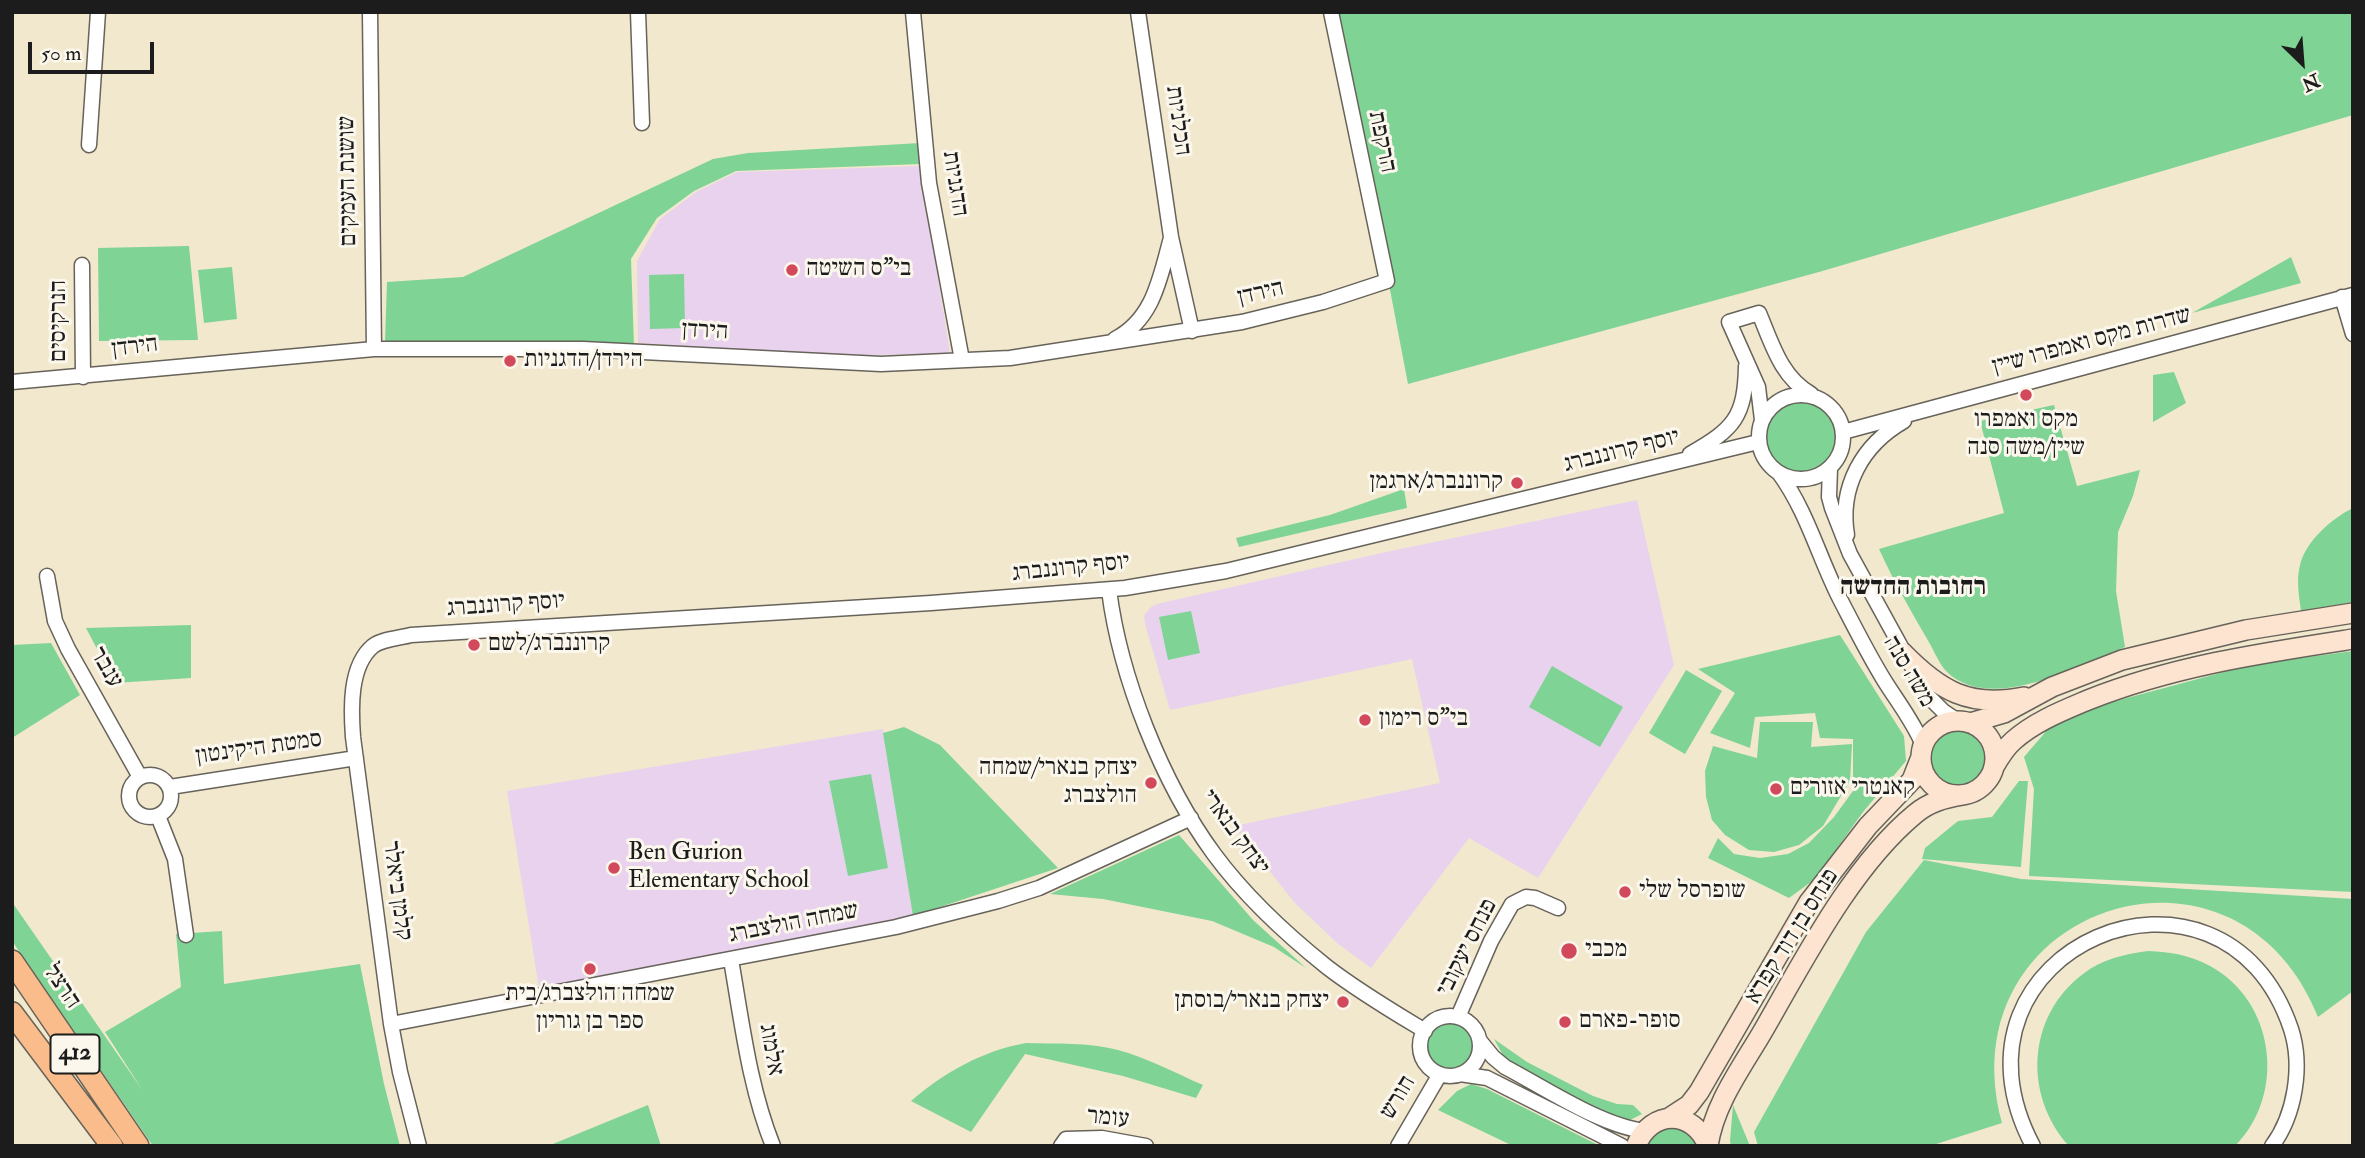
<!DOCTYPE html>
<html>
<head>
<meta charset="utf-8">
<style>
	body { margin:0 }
	#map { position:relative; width:2365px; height:1158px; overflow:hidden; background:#f2e8ce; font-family:"IM FELL Double Pica",serif }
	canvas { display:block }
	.frame { position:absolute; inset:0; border:14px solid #1c1c1c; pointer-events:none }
	.north { position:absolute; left:2267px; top:28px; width:70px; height:70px; -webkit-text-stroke:5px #fbf7ec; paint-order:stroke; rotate:155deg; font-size:19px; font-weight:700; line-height:28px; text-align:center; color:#1c1c1c }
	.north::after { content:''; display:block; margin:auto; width:24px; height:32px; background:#1c1c1c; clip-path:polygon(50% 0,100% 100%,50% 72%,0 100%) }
	.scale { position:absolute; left:28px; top:42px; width:126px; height:32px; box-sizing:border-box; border:4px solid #1c1c1c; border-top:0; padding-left:9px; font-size:21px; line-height:24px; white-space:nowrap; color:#1c1c1c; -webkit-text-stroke:5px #fbf7ec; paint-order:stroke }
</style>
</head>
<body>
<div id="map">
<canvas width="2365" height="1158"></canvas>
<div class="frame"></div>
<div class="north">N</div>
<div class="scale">50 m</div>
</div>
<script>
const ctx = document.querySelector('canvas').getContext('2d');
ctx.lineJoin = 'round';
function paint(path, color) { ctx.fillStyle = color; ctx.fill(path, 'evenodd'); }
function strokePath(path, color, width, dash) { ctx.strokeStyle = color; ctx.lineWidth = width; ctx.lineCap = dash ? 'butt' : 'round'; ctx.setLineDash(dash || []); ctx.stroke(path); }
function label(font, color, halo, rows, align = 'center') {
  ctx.font = font + ' "IM FELL Double Pica","Frank Ruhl Libre",serif'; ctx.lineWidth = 6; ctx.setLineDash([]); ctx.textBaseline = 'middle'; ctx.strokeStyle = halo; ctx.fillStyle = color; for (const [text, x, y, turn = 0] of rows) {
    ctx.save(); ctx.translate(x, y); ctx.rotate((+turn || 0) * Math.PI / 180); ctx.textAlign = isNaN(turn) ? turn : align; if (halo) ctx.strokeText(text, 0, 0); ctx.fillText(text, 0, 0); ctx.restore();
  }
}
const built = new Path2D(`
	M 920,166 L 950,353 L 843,356 L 638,343 L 637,261 L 660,219 L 696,192 L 737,172 Z
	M 1637,500 L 1674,665 L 1538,878 L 1469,838 L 1371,968 L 1337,943 L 1294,902 L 1234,826 L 1440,783 L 1412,659 L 1170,710 L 1145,624 L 1144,616 L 1151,607 L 1157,604 L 1386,552 Z
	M 883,729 L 915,925 L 539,988 L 507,791 Z`);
const green = new Path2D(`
	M 1337,12 L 2353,12 L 2353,115 L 1819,272 L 1408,384 Z
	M 920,143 L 920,164 L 736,171 L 694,191 L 657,218 L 631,259 L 634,346 L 385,342 L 387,282 L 463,277 L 713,159 L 748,153 Z
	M 189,246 L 198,340 L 99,341 L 98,248 Z
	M 2291,257 L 2301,283 L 2192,313 Z
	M 232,267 L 237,319 L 204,323 L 198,270 Z
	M 684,274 L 685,328 L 650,329 L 649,275 Z
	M 2174,372 L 2186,403 L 2153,422 L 2153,375 Z
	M1766 437a35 35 0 1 1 70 0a35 35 0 1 1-70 0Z
	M 2054,405 L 2077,486 L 2140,470 L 2133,496 L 2118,532 L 2116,591 L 2125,647 C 2079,666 1991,714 1947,672 C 1940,665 1935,653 1930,644 C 1912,613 1894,582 1879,549 L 2004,513 L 1980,421 Z
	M 1404,489 L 1407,508 L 1239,547 L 1236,538 L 1330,515 Z
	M 2353,508 L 2353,602 L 2301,611 C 2299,596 2296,580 2300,565 C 2306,541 2331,519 2353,508 Z
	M 1191,611 L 1200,653 L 1168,660 L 1159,617 Z
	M 191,625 L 191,678 L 115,683 L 86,628 Z
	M 1840,635 L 1904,736 L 1906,761 L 1863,812 L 1815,879 L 1789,898 L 1708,858 L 1718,838 L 1734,854 L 1760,858 L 1788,854 L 1809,843 L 1834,817 L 1853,791 L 1853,739 L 1820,738 L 1815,713 L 1755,717 L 1750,748 L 1710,733 L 1735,693 L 1698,669 Z
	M 51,643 L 80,695 L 12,738 L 12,645 Z
	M 2353,651 L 2353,892 L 2029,876 L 2034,789 L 2024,757 L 2054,722 L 2112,702 L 2250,665 Z
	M 1552,666 L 1623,707 L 1600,747 L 1529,707 Z
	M 1686,670 L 1722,691 L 1685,754 L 1649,733 Z
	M 1760,722 L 1813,722 L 1811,747 L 1852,744 L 1850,781 L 1823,826 L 1799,845 L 1774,852 L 1749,850 L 1725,835 L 1712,820 L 1706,797 L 1705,771 L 1713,746 L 1757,758 Z
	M 904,727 L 940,745 L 1058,868 L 913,916 L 883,733 Z
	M1931 758a27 27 0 1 1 54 0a27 27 0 1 1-54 0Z
	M 871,774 L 888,868 L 848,876 L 829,781 Z
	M 2019,781 L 2028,781 L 2021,867 L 1922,859 L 1925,848 L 1958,821 L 1992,817 Z
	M 1179,835 L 1253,920 L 1306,968 L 1274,947 L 1212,921 L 1103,899 L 1050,894 Z
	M 1924,860 L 2021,879 L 2353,899 L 2353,991 L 2318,1017 C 2235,810 1944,908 2002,1123 L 1930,1146 L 1758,1146 L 1754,1132 L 1866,932 Z
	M 12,902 L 143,1091 L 105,1032 L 181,987 L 176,934 L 222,931 L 224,984 L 360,964 L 384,1084 L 400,1146 L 153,1146 L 12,941 Z
	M 2148,951 C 2171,952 2190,955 2210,966 C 2275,1001 2287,1094 2235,1146 L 2069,1146 C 2023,1095 2027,1016 2083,974 C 2102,959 2125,954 2148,951 Z
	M1426 1046a24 24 0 1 1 48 0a24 24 0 1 1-48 0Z
	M 1494,1039 L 1527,1062 L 1593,1096 L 1617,1104 L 1633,1105 L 1642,1114 L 1632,1119 L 1619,1122 L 1516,1069 L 1504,1057 Z
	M 1026,1043 C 1056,1044 1088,1042 1118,1050 C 1148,1058 1175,1073 1203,1085 L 1196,1098 L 1123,1076 L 1025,1054 L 971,1132 L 911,1101 C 945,1072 982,1051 1026,1043 Z
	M 1471,1084 L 1487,1089 L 1600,1146 L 1513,1146 L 1438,1110 L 1457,1091 Z
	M 648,1105 L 661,1146 L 548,1146 Z
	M 1733,1105 L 1750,1146 L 1731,1146 L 1730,1141 Z
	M 1670,1127 L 1681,1127 L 1701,1146 L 1647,1146 L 1654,1135 Z`);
const minor = new Path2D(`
	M 370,12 L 374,349
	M 638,12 L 642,123
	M 913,12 L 929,183 L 962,360
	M 1138,12 L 1171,237 L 1192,331
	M 89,145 L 98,12
	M 82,265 L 83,377
	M 2342,297 L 2353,334
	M 1115,339 C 1154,319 1160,277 1171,238
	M 12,382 L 374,349 L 583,349 L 881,364 L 1010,358 L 1242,322 L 1323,302 L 1387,281 L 1331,12
	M1759 437a42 42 0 1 1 84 0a42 42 0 1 1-84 0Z
	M 1762,420 L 1758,387 L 1729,322 L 1759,313 C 1772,344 1781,377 1811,394
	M 1843,432 L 2353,295
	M 1690,454 C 1734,429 1745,417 1746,366
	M 1830,468 L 1829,497 L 1832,508 L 1850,554 L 1928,696 L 1943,711 L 1958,721
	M 1779,473 C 1807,511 1819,558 1840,599 C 1854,626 1868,654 1884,680 C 1897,701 1913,721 1923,745
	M 1847,535 C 1839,487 1862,445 1904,421
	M 47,576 L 55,621 L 68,649 L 140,777
	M 1109,590 C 1120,677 1162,783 1214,854 C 1245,896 1287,935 1327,967 C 1358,991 1392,1011 1425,1031
	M129 796a21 21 0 1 1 42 0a21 21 0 1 1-42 0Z
	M 170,787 L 356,758
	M 158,816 L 175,859 L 186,935
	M 731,960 C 742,1022 749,1086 773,1146
	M1420 1046a30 30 0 1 1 60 0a30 30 0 1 1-60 0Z
	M 1458,1017 L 1491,941 L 1512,904 L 1526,897 L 1535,898 L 1558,908
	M 391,1024 L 896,927 L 998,901 L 1039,888 L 1191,818
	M 1480,1041 L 1493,1057 L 1505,1067 C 1545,1088 1601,1126 1645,1131
	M 1460,1074 L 1487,1078 L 1622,1146
	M 419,1146 L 400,1072 L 391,1024 L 353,737 C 351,710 349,666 373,646 C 382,639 400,638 411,635 L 931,603 L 1125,588 L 1226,571 L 1758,442
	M 1061,1146 L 1066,1139 L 1102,1138 L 1146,1146
	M 1398,1146 L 1440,1074
	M 2033,1146 C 1928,948 2223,826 2291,1029 C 2303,1066 2295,1115 2272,1146`);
const secondary = new Path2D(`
	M 1902,652 C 1940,691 1969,708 2024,697
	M1921 758a37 37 0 1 1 74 0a37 37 0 1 1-74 0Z
	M 1970,723 L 2004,713 L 2052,687 L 2122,660 L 2246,630 L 2353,613
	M 1994,767 C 1999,758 2005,748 2013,741 C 2034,722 2062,711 2088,700 C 2173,666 2262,653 2353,639
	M 1669,1118 L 1689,1105 L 1699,1092 L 1809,902 L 1868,826 L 1912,780 L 1921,757
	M 1636,1146 C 1651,1109 1693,1109 1708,1146
	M 1708,1146 C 1714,1104 1742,1067 1763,1031 C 1804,960 1851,867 1915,814 C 1929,802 1945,798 1963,795`);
const primary = new Path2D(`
	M 12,961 L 138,1146
	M 12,1013 L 112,1146`);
const markers = [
	[792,270,7,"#d1495b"],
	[510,361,7,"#d1495b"],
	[2026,395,7,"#d1495b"],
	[1517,483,7,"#d1495b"],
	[474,645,7,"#d1495b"],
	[1365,720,7,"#d1495b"],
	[1151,783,7,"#d1495b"],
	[1776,789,7,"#d1495b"],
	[614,868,7,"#d1495b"],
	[1625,892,7,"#d1495b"],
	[1569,951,9,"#d1495b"],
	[590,969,7,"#d1495b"],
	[1343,1002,7,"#d1495b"],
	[1565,1022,7,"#d1495b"]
];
const shields = [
	[75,1054,49]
];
const shieldNames = [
	["412",75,1054]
];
const streetNames = [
	["הכלניות",1177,121,82],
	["הרקפת",1381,142,78],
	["שושנת העמקים",349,181,-91],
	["הדגניות",954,184,81],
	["הירדן",1261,294,-13],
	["הנרקיסים",60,321,-90],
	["הירדן",705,332,3],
	["שדרות מקס ואמפרו שיין",2092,342,-15],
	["הירדן",135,348,-7],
	["יוסף קרוננברג",1622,452,-14],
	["יוסף קרוננברג",1071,569,-6],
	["יוסף קרוננברג",506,606,-4],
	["ענבר",105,668,60],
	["משה סנה",1908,672,59],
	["סמטת היקינטון",259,749,-8],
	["יצחק בנארי",1234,833,54],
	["קלמן ביאלר",396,891,82],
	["שמחה הולצברג",794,924,-11],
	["פנחס בן דוד קפרא",1793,937,-58],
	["פנחס יעקובי",1468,948,-63],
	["הרצל",61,987,56],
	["אלמוג",770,1050,80],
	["חורש",1399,1098,-59],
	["עומר",1108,1119,5]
];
const poiNames = [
	["בי\"ס השיטה",806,270],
	["הירדן/הדגניות",524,361],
	["מקס ואמפרו",2026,421,"center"],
	["שיין/משה סנה",2026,449,"center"],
	["קרוננברג/ארגמן",1503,483,"right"],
	["קרוננברג/לשם",488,645],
	["בי\"ס רימון",1379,720],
	["יצחק בנארי/שמחה",1137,769,"right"],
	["הולצברג",1137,797,"right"],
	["קאנטרי אזורים",1790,789],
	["Ben Gurion",628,854],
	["Elementary School",628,882],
	["שופרסל שלי",1639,892],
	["מכבי",1585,951],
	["שמחה הולצברג/בית",590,995,"center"],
	["ספר בן גוריון",590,1023,"center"],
	["יצחק בנארי/בוסתן",1329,1002,"right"],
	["סופר-פארם",1579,1022]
];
const neighbourhoodNames = [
	["רחובות החדשה",1913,588]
];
paint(built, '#e8d2ee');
paint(green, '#7fd395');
strokePath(minor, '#67635a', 17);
strokePath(secondary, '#67635a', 22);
strokePath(primary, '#67635a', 24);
strokePath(minor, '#fff', 14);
strokePath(secondary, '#fde4d0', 19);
strokePath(primary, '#f9bc8a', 21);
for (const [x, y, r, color] of markers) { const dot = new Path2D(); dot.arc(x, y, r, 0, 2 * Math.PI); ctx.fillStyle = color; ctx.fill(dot); strokePath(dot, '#fbf7ec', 2.5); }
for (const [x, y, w] of shields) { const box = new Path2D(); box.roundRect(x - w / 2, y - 19.5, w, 39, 5); ctx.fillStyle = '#fbf7ec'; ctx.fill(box); strokePath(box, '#1c1c1c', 2); }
label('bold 23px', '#1c1c1c', null, shieldNames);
label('24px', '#1c1c1c', '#fbf7ec', streetNames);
label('24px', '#1c1c1c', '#fbf7ec', poiNames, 'left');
label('bold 26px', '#1c1c1c', '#fbf7ec', neighbourhoodNames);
</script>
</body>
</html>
